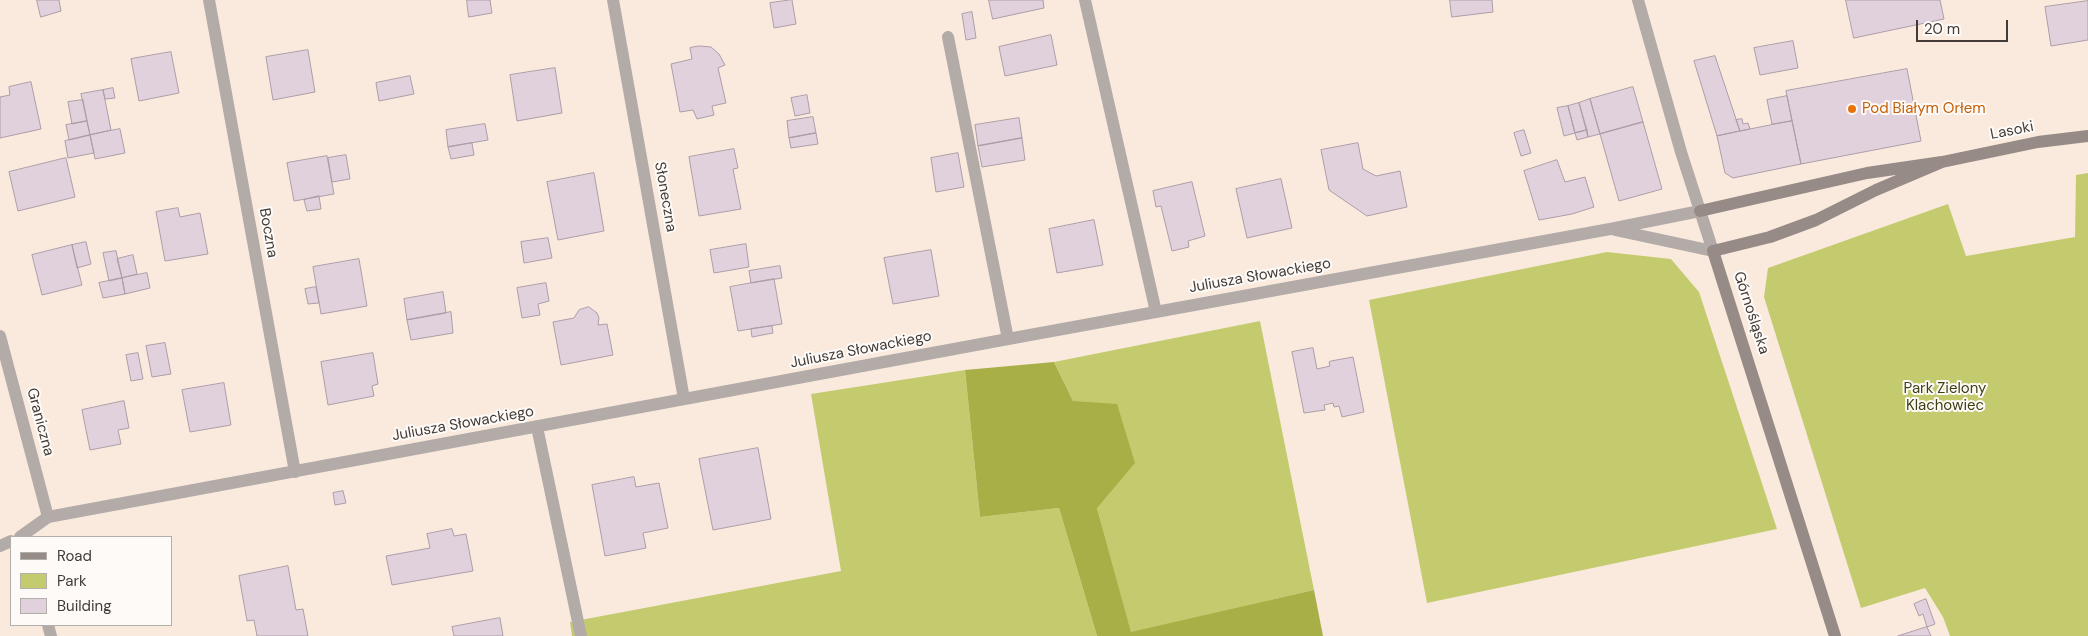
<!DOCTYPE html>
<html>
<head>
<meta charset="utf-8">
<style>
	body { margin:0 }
	#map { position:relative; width:2088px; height:636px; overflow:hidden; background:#faeade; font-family:"DM Sans",sans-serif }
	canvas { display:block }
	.legend { position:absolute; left:10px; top:536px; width:162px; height:90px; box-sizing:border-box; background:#fdfaf7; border:1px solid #b2aeaa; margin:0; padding:6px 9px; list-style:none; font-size:15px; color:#423b37 }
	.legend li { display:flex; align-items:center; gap:10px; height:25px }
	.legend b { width:25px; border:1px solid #b2aeaa }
	.scale { position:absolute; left:1916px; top:20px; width:92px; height:22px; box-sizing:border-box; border:2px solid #423b37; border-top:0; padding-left:6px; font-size:15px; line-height:18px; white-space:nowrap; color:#423b37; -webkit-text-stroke:4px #fdfaf7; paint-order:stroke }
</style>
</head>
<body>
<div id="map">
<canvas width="2088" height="636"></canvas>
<ul class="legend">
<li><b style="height:6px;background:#968b86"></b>Road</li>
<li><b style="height:14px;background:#c4cb6e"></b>Park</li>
<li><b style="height:14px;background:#e1d1dc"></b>Building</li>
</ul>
<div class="scale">20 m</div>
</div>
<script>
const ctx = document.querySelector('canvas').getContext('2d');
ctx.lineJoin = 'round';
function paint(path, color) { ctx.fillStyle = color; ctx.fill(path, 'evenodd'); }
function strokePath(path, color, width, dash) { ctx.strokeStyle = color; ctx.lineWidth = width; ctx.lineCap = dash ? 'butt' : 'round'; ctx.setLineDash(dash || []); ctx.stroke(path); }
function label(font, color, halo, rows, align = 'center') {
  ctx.font = font + ' "DM Sans",sans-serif'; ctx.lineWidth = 4; ctx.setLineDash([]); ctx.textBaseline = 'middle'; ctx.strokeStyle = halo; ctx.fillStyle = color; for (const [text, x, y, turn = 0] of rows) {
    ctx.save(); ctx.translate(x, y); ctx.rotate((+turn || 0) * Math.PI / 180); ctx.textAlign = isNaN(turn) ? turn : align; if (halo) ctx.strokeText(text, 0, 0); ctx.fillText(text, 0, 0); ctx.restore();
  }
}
const green = new Path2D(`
	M 2088,173 L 2088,636 L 1950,636 L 1943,617 L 1925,588 L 1861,608 L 1764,297 L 1768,268 L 1948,204 L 1966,256 L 2075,237 L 2076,175 Z
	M 1607,252 L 1671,259 L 1699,292 L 1777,529 L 1427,603 L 1369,300 Z
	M 1260,321 L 1314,590 L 1131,633 L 1097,508 L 1073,401 L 1054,362 Z
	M 965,370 L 980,517 L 1059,508 L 1097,636 L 572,636 L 570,622 L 841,571 L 811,394 Z`);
const forest = new Path2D(`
	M 1054,362 L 1073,401 L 1117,404 L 1135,463 L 1097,508 L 1131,632 L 1314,590 L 1323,636 L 1097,636 L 1059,508 L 980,517 L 965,370 Z`);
const building = new Path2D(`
	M 37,0 L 59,0 L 61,11 L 41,17 Z
	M 467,0 L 490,0 L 492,13 L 469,17 Z
	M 792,0 L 796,24 L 774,28 L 770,3 Z
	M 989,0 L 1043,0 L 1044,8 L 993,19 Z
	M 1450,0 L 1492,0 L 1493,12 L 1452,17 Z
	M 1846,0 L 1940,0 L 1944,19 L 1854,38 Z
	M 2088,1 L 2088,40 L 2051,46 L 2045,7 Z
	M 972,12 L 976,38 L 966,40 L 962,14 Z
	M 1051,35 L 1057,65 L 1005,76 L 999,47 Z
	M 1793,41 L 1798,68 L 1760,75 L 1754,48 Z
	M 699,46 L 711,47 L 719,54 L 725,65 L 718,68 L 726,103 L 712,106 L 714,115 L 697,119 L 693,110 L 680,112 L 671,64 L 692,59 L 690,48 Z
	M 308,50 L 315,92 L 273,100 L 266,57 Z
	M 171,52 L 179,93 L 139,101 L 131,59 Z
	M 1715,56 L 1740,131 L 1717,136 L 1694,61 Z
	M 555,68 L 562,113 L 517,121 L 510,75 Z
	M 1907,69 L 1921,141 L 1801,164 L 1786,91 Z
	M 410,76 L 414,94 L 379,101 L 376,83 Z
	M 31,82 L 41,129 L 0,138 L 0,97 L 10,95 L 9,87 Z
	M 1633,87 L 1643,122 L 1600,134 L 1590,99 Z
	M 113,88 L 115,98 L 105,99 L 103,90 Z
	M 103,90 L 111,130 L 90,135 L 81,94 Z
	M 807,95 L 810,113 L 795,116 L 791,98 Z
	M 1787,96 L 1792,121 L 1772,124 L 1767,100 Z
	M 1590,99 L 1600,134 L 1588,137 L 1579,103 Z
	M 83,100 L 87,121 L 72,124 L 68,102 Z
	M 1579,103 L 1587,130 L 1575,133 L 1568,106 Z
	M 1568,106 L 1575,133 L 1564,136 L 1557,108 Z
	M 813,117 L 816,133 L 789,138 L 787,121 Z
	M 1019,118 L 1022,138 L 978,146 L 975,125 Z
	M 1742,119 L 1743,124 L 1748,123 L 1750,129 L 1740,131 L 1736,120 Z
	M 87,121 L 90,135 L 69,140 L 66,125 Z
	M 1792,121 L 1801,164 L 1733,178 L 1725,173 L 1717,136 Z
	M 1643,122 L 1662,189 L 1619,201 L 1600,134 Z
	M 485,124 L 488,140 L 448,147 L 446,130 Z
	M 120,129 L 125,153 L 95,159 L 90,135 Z
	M 1524,130 L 1531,153 L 1521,156 L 1514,133 Z
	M 1587,130 L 1588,137 L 1577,140 L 1575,133 Z
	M 816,133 L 818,144 L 791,148 L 789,138 Z
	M 90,135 L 94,153 L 68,158 L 65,141 Z
	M 1022,138 L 1025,160 L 982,167 L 978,146 Z
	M 472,143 L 474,155 L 451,159 L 448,147 Z
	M 1358,143 L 1363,169 L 1376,176 L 1400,171 L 1407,207 L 1367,216 L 1329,190 L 1321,150 Z
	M 734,149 L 738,168 L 733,169 L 741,209 L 699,216 L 689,157 Z
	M 958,153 L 964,187 L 936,192 L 931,158 Z
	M 346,155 L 350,179 L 332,182 L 328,158 Z
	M 327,156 L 334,194 L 294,201 L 287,163 Z
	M 66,158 L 75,197 L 18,211 L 9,172 Z
	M 1557,160 L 1565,182 L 1585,177 L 1594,207 L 1572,214 L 1539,220 L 1524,171 Z
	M 594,173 L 604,231 L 558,240 L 547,182 Z
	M 1281,179 L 1292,228 L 1247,238 L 1236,189 Z
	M 1192,182 L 1205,236 L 1188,241 L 1189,247 L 1172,251 L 1161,206 L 1156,207 L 1153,191 Z
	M 319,196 L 321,209 L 307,211 L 304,200 Z
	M 178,208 L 180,217 L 200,213 L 208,254 L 165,261 L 156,212 Z
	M 1094,220 L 1103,265 L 1057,273 L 1049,229 Z
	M 548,238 L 552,258 L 524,263 L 521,242 Z
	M 86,242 L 91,264 L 77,268 L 72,245 Z
	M 746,244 L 749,267 L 714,273 L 710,250 Z
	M 72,245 L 82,285 L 42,295 L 32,255 Z
	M 931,250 L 939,296 L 893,304 L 884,258 Z
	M 116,251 L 122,278 L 109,281 L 103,253 Z
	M 133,255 L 137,274 L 122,278 L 117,259 Z
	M 359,259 L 367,306 L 321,314 L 313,267 Z
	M 780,266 L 782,278 L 751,283 L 749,271 Z
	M 147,273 L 150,288 L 125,294 L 122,278 Z
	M 122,278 L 125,294 L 103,298 L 99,283 Z
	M 774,279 L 782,324 L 738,331 L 730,287 Z
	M 546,283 L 549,301 L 538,304 L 540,315 L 522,318 L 517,288 Z
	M 316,287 L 319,303 L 308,304 L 305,289 Z
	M 443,292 L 446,313 L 407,320 L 404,299 Z
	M 589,307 L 597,313 L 599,318 L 598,325 L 607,324 L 613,355 L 561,365 L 553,322 L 574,318 L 579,310 Z
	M 451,312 L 453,333 L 411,340 L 407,320 Z
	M 772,326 L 773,333 L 752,337 L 751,329 Z
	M 165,343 L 171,374 L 152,377 L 146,346 Z
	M 1313,348 L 1317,369 L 1330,366 L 1329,362 L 1331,361 L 1353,357 L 1364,412 L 1342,417 L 1339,406 L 1334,407 L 1333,403 L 1324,405 L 1325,410 L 1304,413 L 1292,352 Z
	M 138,353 L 143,379 L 131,381 L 126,355 Z
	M 373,353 L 378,384 L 372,386 L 374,396 L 328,405 L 321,362 Z
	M 224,383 L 231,425 L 190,432 L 182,390 Z
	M 124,401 L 129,428 L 118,430 L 121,444 L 90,450 L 82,410 Z
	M 758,448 L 771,519 L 713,530 L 699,459 Z
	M 634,477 L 636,487 L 659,483 L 668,528 L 643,533 L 646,548 L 605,556 L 592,485 Z
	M 343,491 L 346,503 L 335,505 L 333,493 Z
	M 452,529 L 454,536 L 466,534 L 473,571 L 392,585 L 386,556 L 430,548 L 427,534 Z
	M 288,566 L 296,610 L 303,609 L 308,636 L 257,636 L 254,620 L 247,621 L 239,576 Z
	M 1926,599 L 1935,624 L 1927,627 L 1923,614 L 1919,616 L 1914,604 Z
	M 500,618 L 503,636 L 454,636 L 452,627 Z
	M 1927,627 L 1931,636 L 1898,636 Z`);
const lane = new Path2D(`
	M 1085,0 L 1156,312
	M 948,37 L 1008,339
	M 537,427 L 581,636`);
const street = new Path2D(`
	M 209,0 L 295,472
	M 613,0 L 684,399
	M 1638,0 L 1681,152 L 1713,251
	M 1615,230 L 1713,251
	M 0,336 L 48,517
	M 20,537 L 48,517 L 1008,339 L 1610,229 L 1700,211
	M 0,546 L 11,541
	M 48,625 L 51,636`);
const secondary = new Path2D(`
	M 1700,211 L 1867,173 L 1942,162 L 2038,142 L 2088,136
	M 1835,636 L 1713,251 L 1770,237 L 1816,220 L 1876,190 L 1942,162`);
const markers = [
	[1852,109,5,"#e8710a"]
];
const foodNames = [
	["Pod Białym Orłem",1862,109]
];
const streetNames = [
	["Lasoki",2012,131,-11],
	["Słoneczna",665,197,80],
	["Boczna",268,233,80],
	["Juliusza Słowackiego",1260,276,-10],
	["Górnośląska",1751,313,72],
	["Juliusza Słowackiego",861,350,-11],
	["Graniczna",40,422,75],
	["Juliusza Słowackiego",463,424,-10]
];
const parkNames = [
	["Park Zielony",1945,389],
	["Klachowiec",1945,406]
];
paint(green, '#c4cb6e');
paint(forest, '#a8af46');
paint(building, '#e1d1dc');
strokePath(building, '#ac9da8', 1);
strokePath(lane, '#b3aba8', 12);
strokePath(street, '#b3aba8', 12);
strokePath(secondary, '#968b86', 12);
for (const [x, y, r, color] of markers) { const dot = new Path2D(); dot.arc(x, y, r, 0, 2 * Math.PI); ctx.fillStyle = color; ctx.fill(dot); strokePath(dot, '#fdfaf7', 2); }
label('15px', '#c56008', '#fdfaf7', foodNames, 'left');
label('15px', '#423b37', '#fdfaf7', streetNames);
label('15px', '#3d4014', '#fdfaf7', parkNames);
</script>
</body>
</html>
